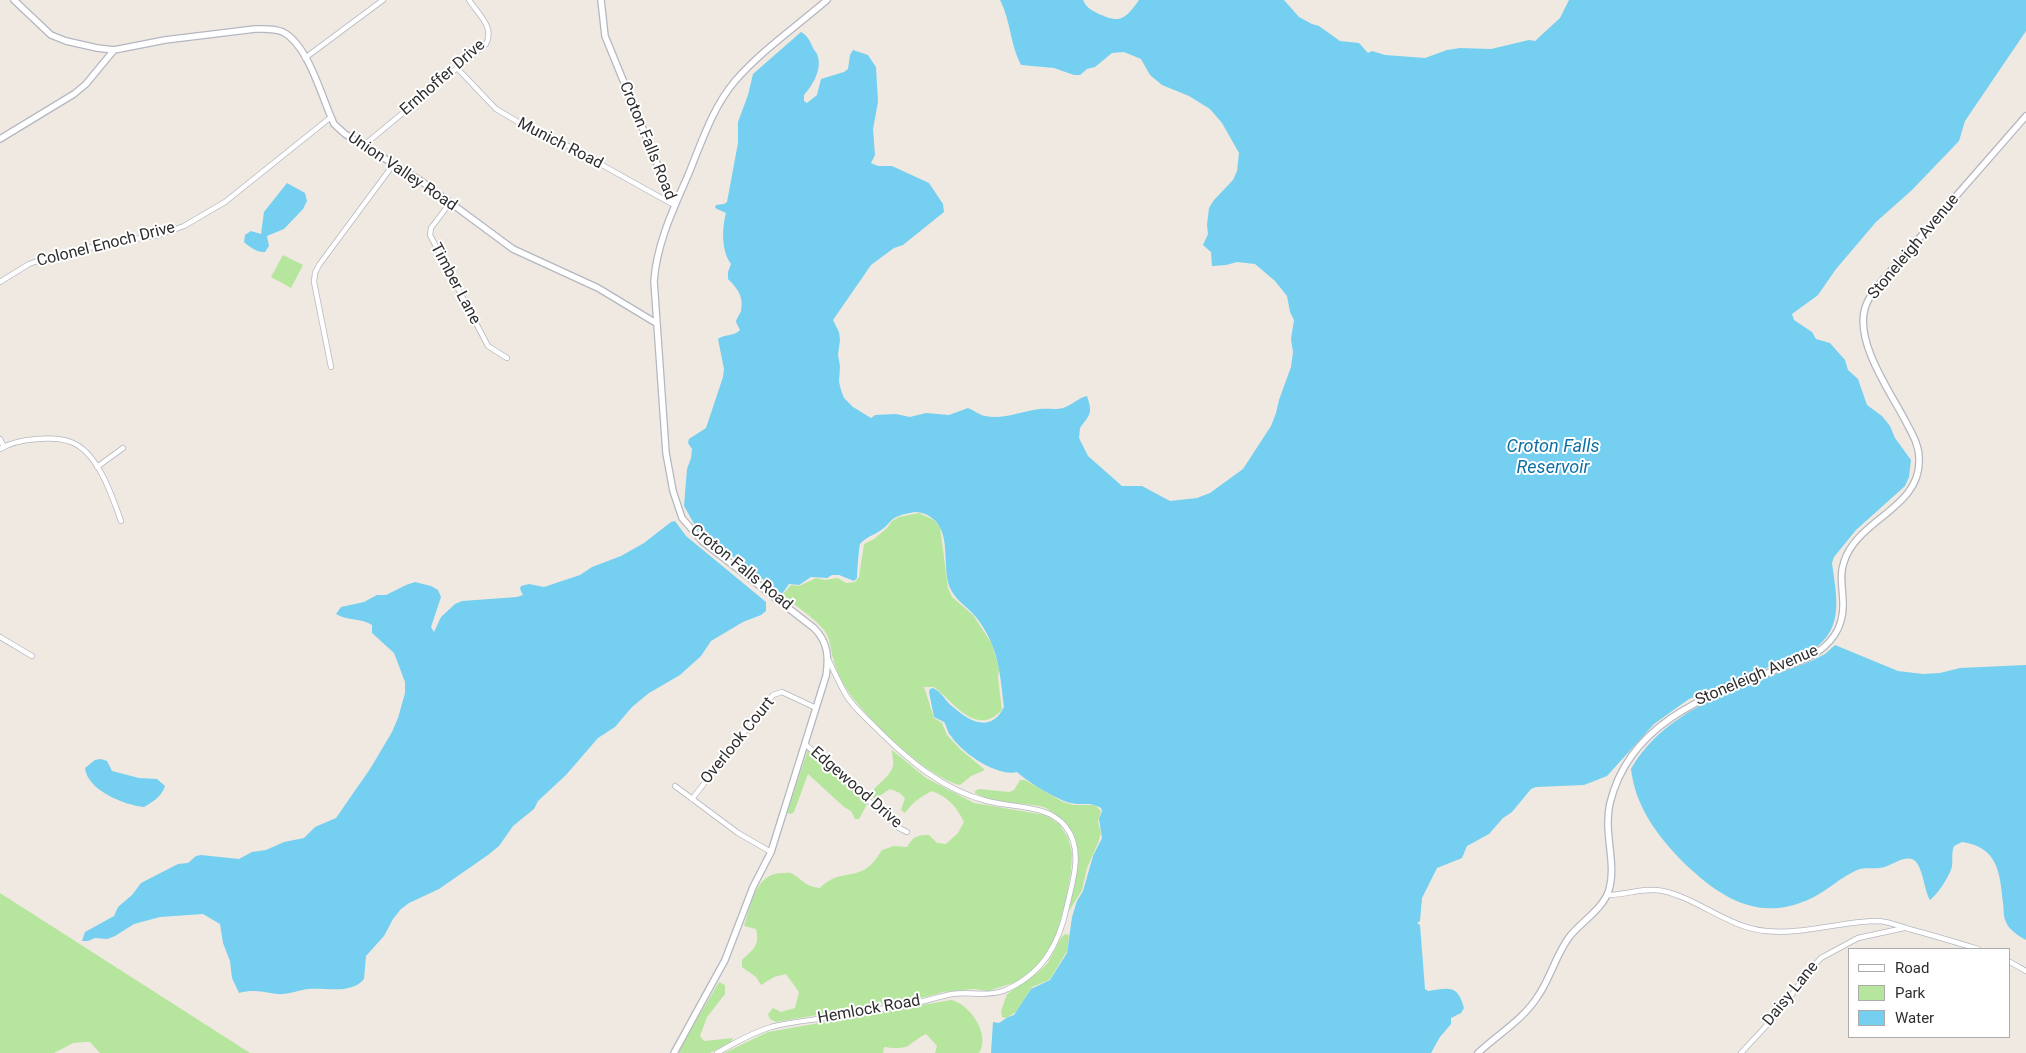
<!DOCTYPE html>
<html>
<head>
<meta charset="utf-8">
<style>
	body { margin:0 }
	#map { position:relative; width:2026px; height:1053px; overflow:hidden; background:#efe9e1; font-family:Roboto,sans-serif }
	canvas { display:block }
	.legend { position:absolute; left:1848px; top:948px; width:162px; height:90px; box-sizing:border-box; background:#fff; border:1px solid #ababab; margin:0; padding:6px 9px; list-style:none; font-size:15px; color:#2e2e2e }
	.legend li { display:flex; align-items:center; gap:10px; height:25px }
	.legend b { width:25px; border:1px solid #ababab }
</style>
</head>
<body>
<div id="map">
<canvas width="2026" height="1053"></canvas>
<ul class="legend">
<li><b style="height:6px;background:#fff"></b>Road</li>
<li><b style="height:14px;background:#b6e59e"></b>Park</li>
<li><b style="height:14px;background:#75cff0"></b>Water</li>
</ul>
</div>
<script>
const ctx = document.querySelector('canvas').getContext('2d');
ctx.lineJoin = 'round';
function paint(path, color) { ctx.fillStyle = color; ctx.fill(path, 'evenodd'); }
function strokePath(path, color, width, dash) { ctx.strokeStyle = color; ctx.lineWidth = width; ctx.lineCap = dash ? 'butt' : 'round'; ctx.setLineDash(dash || []); ctx.stroke(path); }
function label(font, color, halo, rows, align = 'center') {
  ctx.font = font + ' Roboto,sans-serif'; ctx.lineWidth = 4; ctx.setLineDash([]); ctx.textBaseline = 'middle'; ctx.strokeStyle = halo; ctx.fillStyle = color; for (const [text, x, y, turn = 0] of rows) {
    ctx.save(); ctx.translate(x, y); ctx.rotate((+turn || 0) * Math.PI / 180); ctx.textAlign = isNaN(turn) ? turn : align; if (halo) ctx.strokeText(text, 0, 0); ctx.fillText(text, 0, 0); ctx.restore();
  }
}
const green = new Path2D(`
	M 283,255 L 303,265 L 291,288 L 271,277 Z
	M 919,513 L 934,520 L 940,527 L 948,588 L 952,597 L 973,615 L 992,644 L 999,669 L 998,678 L 1002,710 C 976,738 954,702 934,687 L 924,687 L 934,718 L 942,723 L 947,735 L 960,749 L 985,770 L 971,776 L 960,785 C 927,778 859,713 843,683 C 839,676 835,667 833,658 C 830,647 831,640 824,630 C 813,617 796,606 782,595 L 791,585 L 799,586 L 816,578 L 825,580 L 838,578 L 846,583 L 855,582 L 859,577 L 864,544 L 874,539 L 887,528 L 892,521 L 899,517 Z
	M 808,749 L 867,804 L 859,819 L 855,819 L 851,811 L 844,807 L 808,774 L 794,812 L 791,814 L 787,813 Z
	M 892,750 L 926,778 L 974,803 L 1045,815 L 1059,824 L 1068,838 L 1072,852 L 1071,872 L 1065,904 L 1054,942 L 1036,967 L 1016,982 L 988,991 L 974,989 L 943,992 L 926,997 L 776,1022 L 770,1019 L 768,1014 L 773,1008 L 781,1012 L 795,1008 L 799,992 L 786,974 L 774,977 L 761,985 L 756,977 L 742,967 L 742,960 C 754,948 760,946 756,929 L 744,926 C 751,906 755,873 782,873 C 786,873 790,872 793,874 C 805,882 805,886 820,888 C 836,871 853,878 867,868 C 873,864 878,856 882,850 L 894,846 L 907,847 C 914,836 917,835 929,835 L 937,843 L 946,844 L 958,833 L 964,822 C 956,806 948,797 932,791 C 920,797 913,802 905,813 L 901,810 L 905,798 L 900,793 L 890,789 L 875,799 L 871,795 C 875,784 890,778 893,766 C 894,762 892,755 892,750 Z
	M 1020,780 L 1025,780 L 1063,802 L 1074,805 L 1095,805 L 1101,811 L 1098,822 L 1101,833 L 1098,843 L 1087,868 L 1082,890 L 1069,911 C 1075,880 1090,839 1059,817 C 1053,813 1047,807 1039,806 C 1018,802 994,804 975,793 L 975,791 L 979,789 L 1009,792 L 1014,790 Z
	M 0,893 L 250,1053 L 100,1053 L 90,1042 L 86,1042 L 73,1043 L 54,1053 L 0,1053 Z
	M 1065,934 L 1069,935 L 1067,951 L 1052,976 L 1049,980 L 1032,987 L 1016,1012 L 1006,1018 L 1002,1017 L 1001,1011 L 1007,994 L 1037,973 L 1047,964 L 1061,938 Z
	M 719,982 L 725,985 L 725,994 L 707,1017 L 700,1036 L 704,1041 L 733,1038 L 731,1042 L 710,1053 L 677,1053 Z
	M 951,1000 C 970,1004 991,1035 979,1053 L 935,1053 L 937,1046 L 926,1034 C 919,1037 914,1042 908,1046 C 901,1049 891,1048 884,1047 L 883,1053 L 724,1053 L 768,1032 Z`);
const water = new Path2D(`
	M 1000,0 L 1083,0 C 1086,7 1091,10 1097,13 C 1120,24 1125,20 1139,0 L 1284,0 L 1299,17 L 1312,24 L 1319,26 L 1340,41 L 1359,43 L 1368,53 L 1372,51 L 1385,55 L 1425,58 L 1447,50 L 1460,48 L 1491,49 L 1529,40 L 1535,41 L 1560,18 L 1569,0 L 2026,0 L 2026,31 L 1965,121 L 1959,141 L 1912,190 L 1876,222 L 1836,269 L 1818,295 L 1792,314 L 1794,320 L 1812,332 L 1816,339 L 1830,343 L 1837,351 L 1845,360 L 1848,370 L 1858,379 L 1867,405 L 1882,416 L 1890,426 L 1895,438 L 1911,460 L 1909,477 L 1905,486 L 1856,530 L 1834,557 L 1832,563 C 1836,595 1845,627 1814,649 L 1689,699 L 1654,724 L 1607,776 L 1584,785 L 1536,787 L 1531,789 L 1512,812 L 1503,818 L 1489,834 L 1467,846 L 1462,858 L 1437,868 L 1422,898 L 1420,921 L 1417,923 L 1420,925 L 1425,989 L 1428,991 C 1448,988 1458,984 1464,1008 L 1461,1013 L 1451,1018 L 1451,1024 L 1440,1037 L 1431,1053 L 991,1053 L 993,1022 L 999,1023 L 1008,1017 L 1014,1015 L 1031,989 L 1050,980 L 1067,953 L 1072,917 L 1077,901 L 1083,891 L 1093,856 L 1102,838 L 1099,819 L 1102,811 L 1101,808 C 1089,801 1084,806 1071,803 C 1059,801 1026,781 1017,772 C 997,777 962,753 951,736 C 947,732 947,726 944,722 L 934,717 L 929,692 L 930,689 L 933,688 C 942,692 945,701 953,707 C 970,722 991,733 1004,707 C 1000,674 999,649 979,621 C 971,609 957,602 951,590 C 940,568 954,530 929,516 C 924,513 920,512 915,512 C 904,514 895,515 888,524 C 881,533 866,536 860,544 C 859,547 857,572 857,578 L 854,581 L 839,575 L 832,575 L 827,578 L 811,577 L 799,585 L 789,584 L 782,594 L 697,529 L 684,506 L 687,469 L 691,458 L 692,449 L 688,443 L 689,439 L 706,428 L 723,377 L 724,369 L 718,339 C 724,334 733,337 740,330 L 736,322 C 737,317 739,316 741,311 C 744,296 737,288 728,279 L 728,272 L 731,264 C 721,250 722,228 726,213 L 715,208 L 716,205 L 724,204 L 727,202 L 738,143 L 738,122 L 748,95 L 753,74 L 801,32 C 808,36 810,41 813,48 C 814,50 816,52 817,54 C 823,68 813,85 804,95 L 804,101 L 807,103 L 817,95 L 821,79 L 844,72 L 848,69 L 850,55 L 853,50 L 868,55 L 876,67 L 878,102 L 873,129 L 875,155 L 871,163 L 878,166 L 892,166 L 929,183 L 943,204 L 944,212 L 903,245 L 894,248 L 871,265 L 833,320 L 839,332 L 840,340 L 838,355 L 840,366 L 839,382 L 841,390 L 844,398 L 853,407 L 871,418 L 875,415 L 896,414 L 910,417 L 926,413 L 949,415 L 968,408 C 974,410 979,415 985,416 C 1003,420 1022,411 1040,409 C 1048,408 1055,410 1063,408 C 1072,405 1078,398 1087,396 C 1093,414 1090,414 1080,428 L 1079,438 L 1088,456 L 1122,486 L 1142,486 L 1170,501 L 1197,498 L 1210,493 L 1243,469 L 1271,426 L 1276,413 L 1279,400 L 1291,367 L 1293,352 L 1291,339 L 1294,320 L 1290,312 L 1287,296 L 1275,281 L 1255,264 L 1237,262 L 1226,265 L 1212,266 L 1211,252 L 1203,245 L 1208,234 L 1207,225 L 1209,208 L 1214,200 L 1233,180 L 1237,171 L 1239,153 L 1222,123 L 1210,109 L 1189,96 L 1162,85 L 1150,75 L 1141,59 L 1124,52 L 1112,53 L 1095,67 L 1087,69 L 1080,75 L 1074,75 L 1054,68 L 1021,65 C 1010,45 1011,21 1000,0 Z
	M 287,183 L 305,193 L 307,201 L 303,209 L 284,229 L 267,236 L 269,246 L 265,252 C 259,253 249,247 244,242 L 245,235 L 251,231 L 261,234 L 264,212 Z
	M 675,521 L 686,536 L 766,602 L 766,611 L 761,615 L 743,622 L 711,641 L 701,656 L 680,675 L 649,693 L 632,707 L 615,727 L 598,738 L 566,775 L 538,801 L 534,809 L 513,826 L 499,846 L 488,855 L 439,889 L 409,903 L 401,909 L 393,919 L 384,936 L 366,956 L 364,979 C 351,995 326,987 308,989 C 299,990 287,995 277,994 C 263,992 253,989 239,993 L 232,978 L 230,961 L 223,943 L 220,924 L 203,914 L 160,917 L 134,924 L 115,936 L 107,939 L 95,938 L 88,941 L 82,941 L 85,932 L 114,916 L 118,907 L 132,895 L 141,883 L 178,864 L 188,863 L 196,856 L 201,855 L 239,859 L 252,852 L 266,850 L 284,842 L 304,838 L 315,827 L 336,818 L 370,769 L 392,732 L 398,718 L 405,693 L 405,682 L 394,653 L 372,633 L 372,625 C 361,618 348,621 336,614 L 341,607 L 364,602 L 377,595 L 386,595 L 406,585 L 415,582 L 431,586 L 438,590 L 441,597 L 431,627 L 434,632 L 441,617 L 455,604 L 462,601 L 517,597 L 523,595 L 520,589 L 521,586 L 529,584 L 544,587 L 580,575 L 592,567 L 621,556 L 644,543 L 671,522 Z
	M 1835,645 L 1898,671 L 1923,674 L 1940,673 L 1960,668 L 2026,665 L 2026,940 C 2019,936 2009,930 2006,922 C 2003,916 2004,909 2003,903 C 2000,873 1998,847 1962,842 L 1954,846 C 1951,854 1953,859 1952,866 C 1950,876 1937,895 1930,900 C 1924,891 1923,863 1912,859 C 1902,856 1890,867 1880,868 C 1872,869 1865,867 1857,870 C 1841,877 1828,890 1812,898 C 1760,923 1722,899 1684,863 C 1658,837 1635,806 1631,769 C 1669,704 1746,687 1811,661 L 1825,654 Z
	M 101,759 L 107,761 L 112,771 L 139,778 L 157,779 L 165,786 C 162,796 153,802 144,807 C 124,805 87,790 85,768 L 95,760 Z`);
const street = new Path2D(`
	M 305,58 L 383,0
	M 457,68 L 496,109 L 530,129 L 568,146 L 674,205
	M 363,146 L 486,44 C 495,27 478,14 469,0
	M 450,203 L 431,228 L 430,235 L 488,346 L 507,358
	M 0,282 L 29,264 L 46,258 L 101,245 L 159,235 L 184,226 L 225,202 L 331,117
	M 331,367 L 314,282 L 315,273 L 319,265 L 393,165
	M 0,439 L 4,447
	M 0,449 C 11,442 25,440 37,439 C 49,438 60,438 71,442 C 98,452 112,496 121,521
	M 97,467 L 123,448
	M 0,637 L 32,656
	M 805,744 L 899,828 L 907,832
	M 675,786 L 738,833 L 771,852
	M 692,799 L 773,695 L 782,692 L 816,708
	M 1607,895 C 1626,895 1645,887 1663,891 C 1699,899 1729,928 1766,931 C 1804,935 1841,921 1879,921 C 1890,922 1899,926 1909,929 C 1932,935 1955,942 1978,949
	M 2010,962 L 2026,971
	M 717,1053 C 734,1043 752,1033 771,1027 C 786,1023 803,1021 818,1019 C 847,1014 876,1010 905,1005 C 921,1003 936,997 952,994 C 969,991 986,997 1003,991 C 1042,975 1059,945 1067,906 C 1073,880 1084,849 1065,826 C 1047,804 1012,808 987,801 C 942,790 907,759 875,727 C 865,717 853,707 846,695 C 839,683 834,671 828,659
	M 1741,1053 L 1780,1011 L 1808,972 L 1821,958 L 1858,938 L 1904,928`);
const secondary = new Path2D(`
	M 14,0 L 51,35 L 66,41 L 97,48 L 114,50 L 165,40 L 255,29 C 264,29 274,28 283,32 C 307,44 321,94 331,117 L 334,124 L 345,134 L 421,181 L 513,249 L 598,288 L 656,323
	M 601,0 L 605,36 L 674,205
	M 0,139 L 74,94 L 86,84 L 114,50
	M 674,1053 L 725,960 L 753,887 L 771,852 L 826,676 C 829,657 828,642 814,628 L 702,541 L 682,518 L 673,491 L 666,453 L 654,281 C 657,242 674,208 689,173 C 702,141 713,107 735,81 C 762,50 797,26 827,0
	M 1478,1053 C 1498,1034 1523,1020 1538,996 C 1551,977 1556,954 1570,936 C 1582,921 1603,909 1609,890 C 1617,863 1603,833 1610,803 C 1633,709 1732,689 1809,657 C 1830,646 1844,628 1843,603 C 1843,589 1839,575 1844,562 C 1857,519 1922,508 1919,458 C 1919,444 1911,432 1905,420 C 1889,390 1855,342 1865,308 C 1868,298 1874,290 1881,282 L 2026,116`);
const streetNames = [
	["Ernhoffer Drive",443,78,-41],
	["Croton Falls Road",647,141,68],
	["Munich Road",560,144,27],
	["Union Valley Road",402,172,34],
	["Colonel Enoch Drive",106,245,-14],
	["Stoneleigh Avenue",1914,247,-50],
	["Timber Lane",455,284,62],
	["Croton Falls Road",741,568,39],
	["Stoneleigh Avenue",1757,676,-23],
	["Overlook Court",738,741,-51],
	["Edgewood Drive",856,788,41],
	["Daisy Lane",1791,994,-51],
	["Hemlock Road",869,1010,-10]
];
const waterNames = [
	["Croton Falls",1553,447],
	["Reservoir",1553,468]
];
paint(green, '#b6e59e');
paint(water, '#75cff0');
strokePath(street, '#b4b7c1', 6);
strokePath(secondary, '#b4b7c1', 8);
strokePath(street, '#fff', 4.5);
strokePath(secondary, '#fff', 5.5);
label('16px', '#2e2e2e', '#fff', streetNames);
label('italic 18px', '#0d6fa3', '#fff', waterNames);
</script>
</body>
</html>
